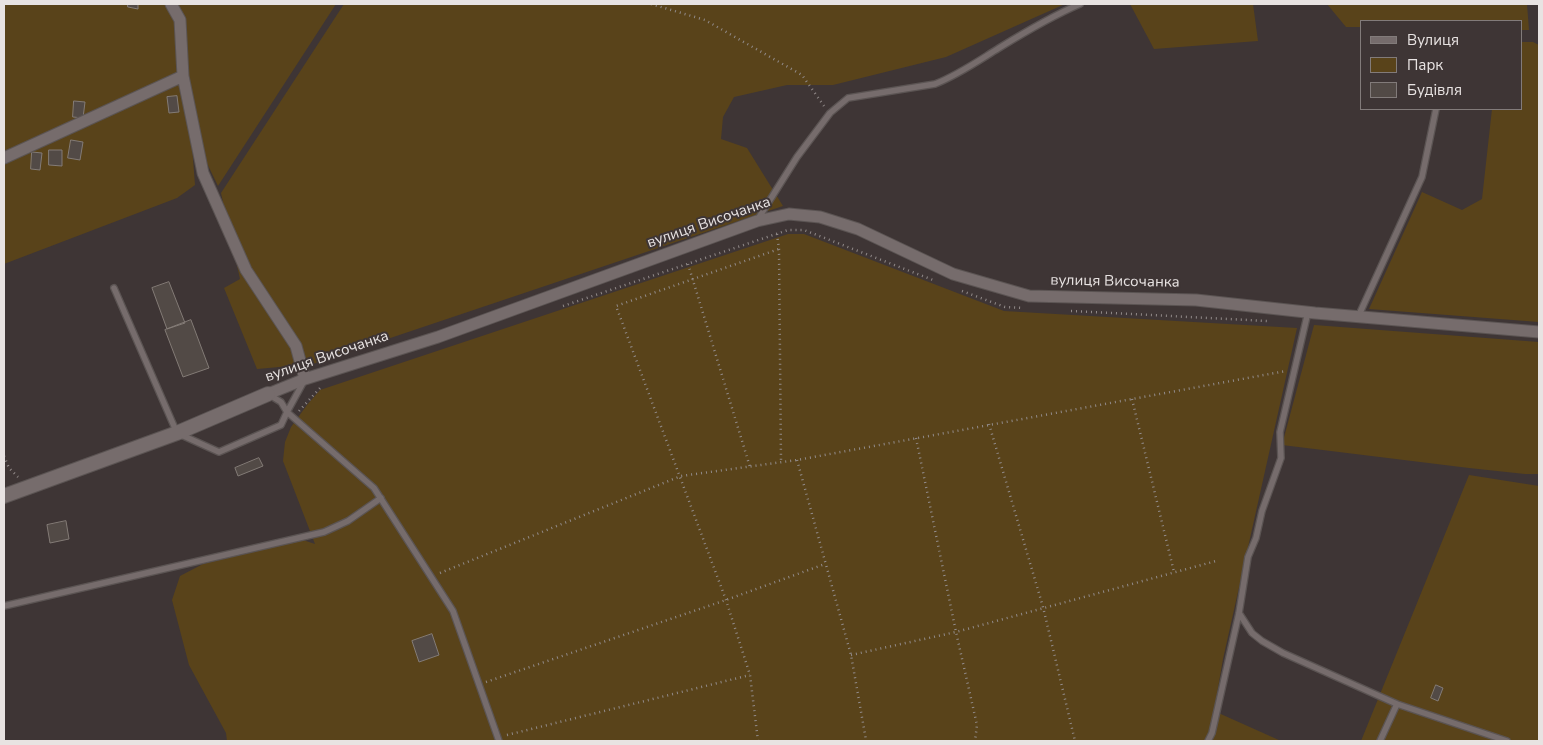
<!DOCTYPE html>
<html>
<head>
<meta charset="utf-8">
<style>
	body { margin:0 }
	#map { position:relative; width:1543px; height:745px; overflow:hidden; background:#3e3535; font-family:"Nunito Sans",sans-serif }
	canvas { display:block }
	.frame { position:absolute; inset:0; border:5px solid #e8e3e2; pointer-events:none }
	.legend { position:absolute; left:1360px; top:20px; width:162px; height:90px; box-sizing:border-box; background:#3e3535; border:1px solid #827b7a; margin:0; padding:6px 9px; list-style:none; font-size:15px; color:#e8e3e2 }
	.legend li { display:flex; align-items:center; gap:10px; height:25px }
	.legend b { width:25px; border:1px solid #827b7a }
</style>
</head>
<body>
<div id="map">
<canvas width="1543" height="745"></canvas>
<div class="frame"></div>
<ul class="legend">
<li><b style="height:6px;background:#766c6c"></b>Вулиця</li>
<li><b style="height:14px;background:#59431a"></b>Парк</li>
<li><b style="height:14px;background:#524a46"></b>Будівля</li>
</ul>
</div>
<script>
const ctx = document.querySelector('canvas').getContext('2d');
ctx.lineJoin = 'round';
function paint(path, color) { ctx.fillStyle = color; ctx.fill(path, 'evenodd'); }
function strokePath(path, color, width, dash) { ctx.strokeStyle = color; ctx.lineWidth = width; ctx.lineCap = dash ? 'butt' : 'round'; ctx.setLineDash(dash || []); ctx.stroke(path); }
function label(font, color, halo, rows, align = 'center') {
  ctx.font = font + ' "Nunito Sans",sans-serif'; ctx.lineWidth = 4; ctx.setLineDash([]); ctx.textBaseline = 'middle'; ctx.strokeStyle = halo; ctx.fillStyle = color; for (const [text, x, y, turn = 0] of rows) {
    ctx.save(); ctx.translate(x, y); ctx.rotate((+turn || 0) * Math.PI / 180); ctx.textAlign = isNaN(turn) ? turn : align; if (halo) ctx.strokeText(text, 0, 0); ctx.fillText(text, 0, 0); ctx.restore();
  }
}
const green = new Path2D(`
	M 4,4 L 336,4 L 218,186 L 202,153 L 187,81 L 195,185 L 177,198 L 4,264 Z
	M 344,4 L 1065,4 L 946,57 L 833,85 L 787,85 L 734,97 L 723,117 L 721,139 L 747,148 L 783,206 L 313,364 L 257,369 L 224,288 L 240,279 L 221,193 Z
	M 1130,4 L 1253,4 L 1258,41 L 1154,49 Z
	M 1327,4 L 1527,4 L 1529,30 L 1522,30 L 1522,21 L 1362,21 L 1362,27 L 1346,27 Z
	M 1522,42 L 1533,42 L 1539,45 L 1539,322 L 1369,309 L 1422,192 L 1462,210 L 1482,199 L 1492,109 L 1522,109 Z
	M 788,234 L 804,234 L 1004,311 L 1297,328 L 1223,659 L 1214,711 L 1281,741 L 227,741 L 226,733 L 189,665 L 172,600 L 180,576 L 203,564 L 303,540 L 315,544 L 283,461 L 285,442 L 291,427 L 307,405 L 320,390 Z
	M 1314,325 L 1539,342 L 1539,474 L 1525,474 L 1469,468 L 1282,445 Z
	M 1469,475 L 1539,486 L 1539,741 L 1361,741 Z`);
const building = new Path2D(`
	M 128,4 L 138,4 L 138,9 L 128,7 Z
	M 177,96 L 179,112 L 169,113 L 167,97 Z
	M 74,101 L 85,102 L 83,118 L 73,117 Z
	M 71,140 L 83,142 L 80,160 L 68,158 Z
	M 49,150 L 62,150 L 62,166 L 49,165 Z
	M 32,152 L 42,153 L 40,170 L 31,169 Z
	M 169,282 L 185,323 L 167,329 L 152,288 Z
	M 191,320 L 209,368 L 183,377 L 165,330 Z
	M 259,458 L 263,466 L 238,476 L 235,468 Z
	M 66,521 L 69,539 L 50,543 L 47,525 Z
	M 432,634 L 439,655 L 419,662 L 412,641 Z
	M 1436,685 L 1443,688 L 1438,701 L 1431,698 Z`);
const path = new Path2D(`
	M 651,4 L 705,20 L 802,75 L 824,106
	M 777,234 L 779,249 L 781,462
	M 688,264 L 750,467
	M 962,291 L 1005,307 L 1023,308
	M 563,306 L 788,230 L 804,230 L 933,280
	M 1071,311 L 1268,321
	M 1132,399 L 1174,572
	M 299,411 L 321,387
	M 989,424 L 1043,607 L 1075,741
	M 916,438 L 956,632 L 977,725 L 975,741
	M 4,456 L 9,468 L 18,477
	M 797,460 L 851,655 L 866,740
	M 440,573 L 681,476 L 797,460 L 1286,371
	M 851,655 L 956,632 L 1216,561
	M 486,682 L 726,600 L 825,564
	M 507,735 L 750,675
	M 758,741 L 750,675 L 726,600 L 616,306 L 779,249`);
const service = new Path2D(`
	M 758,219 L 797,157 L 830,113 L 848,98 L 935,84 C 958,75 978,61 999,48 C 1025,32 1052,16 1080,4
	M 114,288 L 177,433 L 219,452 L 281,425 L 287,412 L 281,402 L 268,394
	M 1358,317 L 1422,177 L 1436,109
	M 304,381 L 287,412 L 374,488 L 453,611 L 499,741
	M 4,606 L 324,532 L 348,521 L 381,498
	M 1239,613 L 1252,633 L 1262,641 L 1283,653 L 1397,704 L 1507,741
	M 1208,741 L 1212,733 L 1239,613 L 1248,557 L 1256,538 L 1262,511 L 1281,458 L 1280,432 L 1308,312
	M 1380,741 L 1397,704`);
const minor = new Path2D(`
	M 171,4 L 180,20 L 183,76 L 203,173 L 246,270 L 296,346 L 305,379
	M 4,158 L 183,76
	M 268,394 L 305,379 L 438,337 L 757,221 L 789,214 L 820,217 L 858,229 L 953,274 L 1029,296 L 1196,300 L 1315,313 L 1539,332`);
const tertiary = new Path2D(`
	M 4,496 L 177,433 L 268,394`);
const streetNames = [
	["вулиця Височанка",709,223,-19],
	["вулиця Височанка",1115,282,1],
	["вулиця Височанка",327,357,-19]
];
paint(green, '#59431a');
paint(building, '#524a46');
strokePath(building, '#837b76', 1);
strokePath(service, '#5b5453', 8);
strokePath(minor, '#5b5453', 13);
strokePath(tertiary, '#5b5453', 16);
strokePath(path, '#928b8a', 2.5, [1, 4]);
strokePath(service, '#766c6c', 5.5);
strokePath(minor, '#766c6c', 11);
strokePath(tertiary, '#766c6c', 14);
label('15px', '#e8e3e2', '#3e3535', streetNames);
</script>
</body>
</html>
